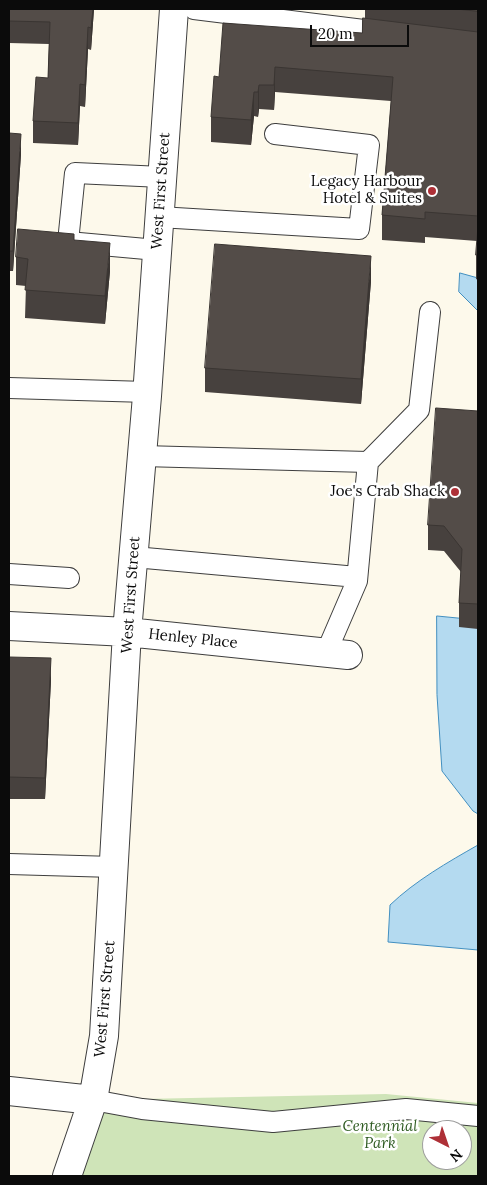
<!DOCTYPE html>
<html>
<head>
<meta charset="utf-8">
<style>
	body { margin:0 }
	#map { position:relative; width:487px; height:1185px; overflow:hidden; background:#fdf9eb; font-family:Lora,serif }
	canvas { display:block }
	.frame { position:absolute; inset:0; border:10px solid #0b0b0b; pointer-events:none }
	.north { position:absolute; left:422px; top:1120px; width:50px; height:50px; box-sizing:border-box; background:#fff; border:1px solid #9d9d9d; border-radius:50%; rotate:139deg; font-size:14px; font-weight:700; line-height:20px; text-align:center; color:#0b0b0b }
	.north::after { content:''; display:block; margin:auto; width:18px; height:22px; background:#ae3037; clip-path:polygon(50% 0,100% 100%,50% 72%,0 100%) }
	.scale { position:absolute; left:310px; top:25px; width:99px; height:22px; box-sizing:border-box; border:2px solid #0b0b0b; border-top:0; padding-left:6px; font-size:15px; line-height:18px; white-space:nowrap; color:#0b0b0b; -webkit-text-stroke:4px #fff; paint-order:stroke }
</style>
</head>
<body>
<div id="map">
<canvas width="487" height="1185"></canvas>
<div class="frame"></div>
<div class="north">N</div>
<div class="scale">20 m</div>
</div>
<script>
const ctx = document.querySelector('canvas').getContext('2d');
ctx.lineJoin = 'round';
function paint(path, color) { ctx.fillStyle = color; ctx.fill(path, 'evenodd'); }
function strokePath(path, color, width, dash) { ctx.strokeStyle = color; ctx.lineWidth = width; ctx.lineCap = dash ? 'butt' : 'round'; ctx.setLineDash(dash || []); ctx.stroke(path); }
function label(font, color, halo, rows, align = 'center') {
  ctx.font = font + ' Lora,serif'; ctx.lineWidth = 5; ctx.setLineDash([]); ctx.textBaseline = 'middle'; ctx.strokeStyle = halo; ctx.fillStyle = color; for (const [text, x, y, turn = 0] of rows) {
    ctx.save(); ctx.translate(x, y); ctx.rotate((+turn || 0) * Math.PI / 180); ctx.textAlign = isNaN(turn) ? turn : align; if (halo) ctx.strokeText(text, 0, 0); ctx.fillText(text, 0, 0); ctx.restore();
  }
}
const green = new Path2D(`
	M 386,1094 L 478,1103 L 478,1176 L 67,1176 L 93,1100 ZM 432,1130 L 462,1130 L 462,1160 L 432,1160 Z`);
const water = new Path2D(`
	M 460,273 L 478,278 L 478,311 L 459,292 Z
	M 437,616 L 478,620 L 478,814 L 473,811 L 442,771 L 437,695 Z
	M 478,845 L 478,950 L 388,942 L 390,905 C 415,881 448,862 478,845 Z`);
const lane = new Path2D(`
	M 194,9 L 388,33
	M 159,217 L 359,229 L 369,145 L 275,134
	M 157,250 L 68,242 L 75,173 L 162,177
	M 9,388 L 147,392
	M 142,456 L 368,462 L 419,410 L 430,312
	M 134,557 L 357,577
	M 9,574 L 69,578
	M 326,653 L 357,581 L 368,462
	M 9,864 L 114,867
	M 93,1100 L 142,1109 L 273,1122 L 406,1109 L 478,1116`);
const street = new Path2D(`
	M 9,626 L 127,632 L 348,655
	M 9,1091 L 93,1100
	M 67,1176 L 93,1100 L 104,1036 L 127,632 L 147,396 L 174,9`);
const wall = new Path2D(`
	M 9,9 L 94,9 L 91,50 L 88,49 L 85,107 L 80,106 L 78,145 L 33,143 L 33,121 L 48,78 L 49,44 L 9,43 Z
	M 365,9 L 478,9 L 478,280 L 476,279 L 476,255 L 477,241 L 425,237 L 425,243 L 382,240 L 382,215 L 391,101 L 275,92 L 274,110 L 259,109 L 258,117 L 254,116 L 251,145 L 211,142 L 211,117 L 219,77 L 362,33 L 365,18 Z
	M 9,133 L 21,154 L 13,271 L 9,271 Z
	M 74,240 L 110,271 L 105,324 L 25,318 L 26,286 L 16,285 L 16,257 Z
	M 371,281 L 361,404 L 205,392 L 205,368 Z
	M 478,411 L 478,629 L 459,627 L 459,603 L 461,572 L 444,551 L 428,550 L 428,525 Z
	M 9,657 L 51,680 L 45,799 L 9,799 Z`);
const shadedWall = new Path2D(`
	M 93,9 L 94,9 L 91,50 L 91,28 Z
	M 88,27 L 88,49 L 85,107 L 85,85 Z
	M 275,67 L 275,92 L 274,110 L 274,85 Z
	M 80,84 L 80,106 L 78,145 L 78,123 Z
	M 259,85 L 259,109 L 258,117 L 258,92 Z
	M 254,92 L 254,116 L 251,145 L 251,120 Z
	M 21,134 L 21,154 L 13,271 L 13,251 Z
	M 110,243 L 110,271 L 105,324 L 105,296 Z
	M 371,256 L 371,281 L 361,404 L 361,379 Z
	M 51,658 L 51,680 L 45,799 L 45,778 Z`);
const building = new Path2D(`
	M 9,9 L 93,9 L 91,28 L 88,27 L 85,85 L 80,84 L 78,123 L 33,121 L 36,77 L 48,78 L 50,22 L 9,21 Z
	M 457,9 L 478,9 L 478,11 Z
	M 363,18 L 478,32 L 478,216 L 425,212 L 425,219 L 382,215 L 393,77 L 275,67 L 274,85 L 259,85 L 258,92 L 254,92 L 251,120 L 211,117 L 214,76 L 219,77 L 223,23 L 362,33 Z
	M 9,133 L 21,134 L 13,251 L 9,251 Z
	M 478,226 L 478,255 L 476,255 Z
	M 18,229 L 74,234 L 74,240 L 110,243 L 105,296 L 25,290 L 28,259 L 16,257 Z
	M 215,244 L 371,256 L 361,379 L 205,368 Z
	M 436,408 L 478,411 L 478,604 L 459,603 L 462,549 L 444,526 L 428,525 Z
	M 9,657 L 51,658 L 45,778 L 9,777 Z`);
const markers = [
	[432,191,5,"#ae3037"],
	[455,492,5,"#ae3037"]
];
const poiNames = [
	["Legacy Harbour",422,182],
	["Hotel & Suites",422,199],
	["Joe's Crab Shack",445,492]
];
const streetNames = [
	["West First Street",161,191,-86],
	["West First Street",131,595,-86],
	["Henley Place",193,639,6],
	["West First Street",105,999,-85]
];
const parkNames = [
	["Centennial",380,1127],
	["Park",380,1144]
];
paint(green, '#cfe4b8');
paint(water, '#b4daf0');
strokePath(water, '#428fc0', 1);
strokePath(lane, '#3e3e3e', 22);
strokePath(street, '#3e3e3e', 30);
strokePath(lane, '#fff', 20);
strokePath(street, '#fff', 28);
paint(wall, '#47413e');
paint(shadedWall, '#3a3532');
paint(building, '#534c48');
strokePath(building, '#3a3532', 1);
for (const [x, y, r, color] of markers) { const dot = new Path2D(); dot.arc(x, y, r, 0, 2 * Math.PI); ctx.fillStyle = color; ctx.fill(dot); strokePath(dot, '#fff', 2); }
label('15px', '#0b0b0b', '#fff', poiNames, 'right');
label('15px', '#0b0b0b', '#fff', streetNames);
label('italic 15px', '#2f5c22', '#fff', parkNames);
</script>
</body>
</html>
